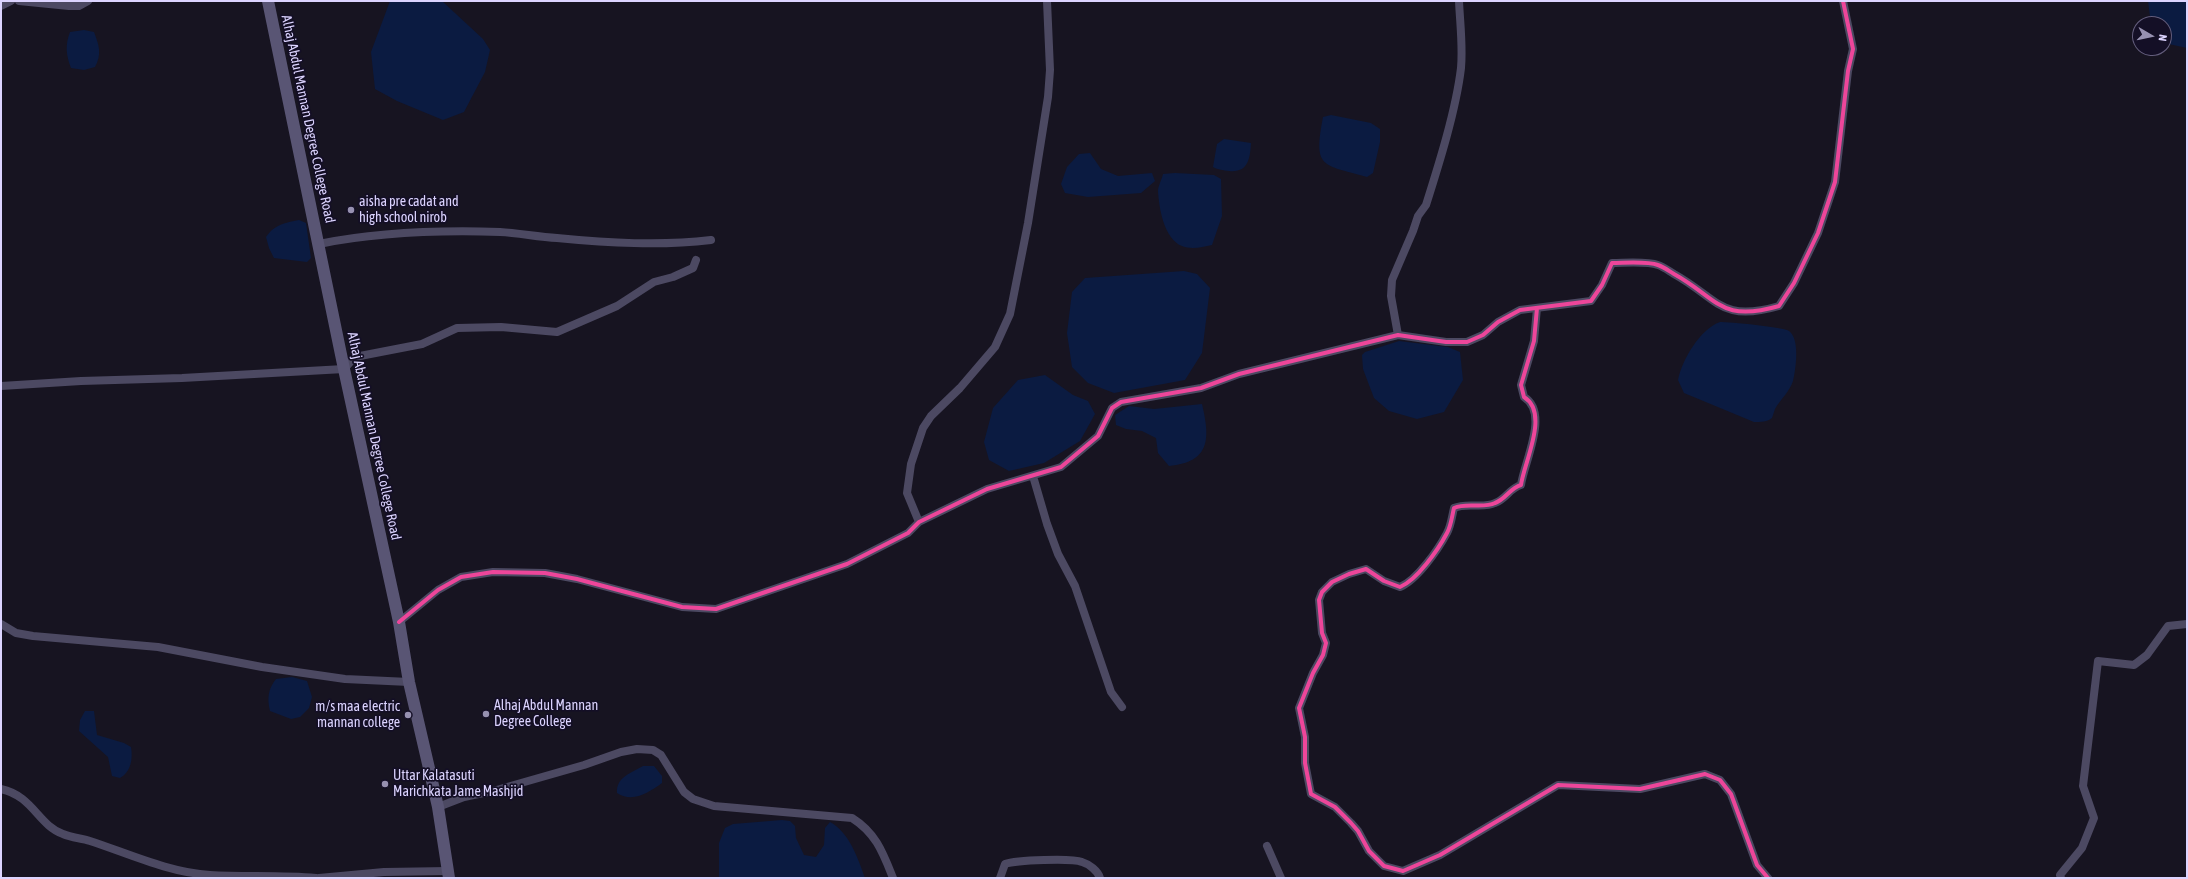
<!DOCTYPE html>
<html>
<head>
<meta charset="utf-8">
<style>
	body { margin:0 }
	#map { position:relative; width:2188px; height:879px; overflow:hidden; background:#171421; font-family:"Asap Condensed",sans-serif }
	canvas { display:block }
	.frame { position:absolute; inset:0; border:2px solid #dcd4ff; pointer-events:none }
	.north { position:absolute; left:2132px; top:16px; width:40px; height:40px; box-sizing:border-box; background:#140f26; border:1px solid #645e7d; border-radius:50%; rotate:99deg; font-size:11px; font-weight:700; line-height:16px; text-align:center; color:#dcd4ff }
	.north::after { content:''; display:block; margin:auto; width:14px; height:18px; background:#9791b1; clip-path:polygon(50% 0,100% 100%,50% 72%,0 100%) }
</style>
</head>
<body>
<div id="map">
<canvas width="2188" height="879"></canvas>
<div class="frame"></div>
<div class="north">N</div>
</div>
<script>
const ctx = document.querySelector('canvas').getContext('2d');
ctx.lineJoin = 'round';
function paint(path, color) { ctx.fillStyle = color; ctx.fill(path, 'evenodd'); }
function strokePath(path, color, width, dash) { ctx.strokeStyle = color; ctx.lineWidth = width; ctx.lineCap = dash ? 'butt' : 'round'; ctx.setLineDash(dash || []); ctx.stroke(path); }
function label(font, color, halo, rows, align = 'center') {
  ctx.font = font + ' "Asap Condensed",sans-serif'; ctx.lineWidth = 3.5; ctx.setLineDash([]); ctx.textBaseline = 'middle'; ctx.strokeStyle = halo; ctx.fillStyle = color; for (const [text, x, y, turn = 0] of rows) {
    ctx.save(); ctx.translate(x, y); ctx.rotate((+turn || 0) * Math.PI / 180); ctx.textAlign = isNaN(turn) ? turn : align; if (halo) ctx.strokeText(text, 0, 0); ctx.fillText(text, 0, 0); ctx.restore();
  }
}
const water = new Path2D(`
	M 390,1 L 442,1 L 483,39 L 490,50 L 485,72 L 464,112 L 443,120 L 397,101 L 375,89 L 371,52 Z
	M 2148,1 L 2187,1 L 2187,48 L 2164,43 L 2164,24 L 2151,24 Z
	M 84,30 L 94,32 C 99,45 102,54 95,67 L 84,70 L 71,68 C 66,55 65,45 70,32 Z
	M 1331,115 L 1371,123 L 1380,129 L 1380,142 L 1373,173 L 1367,177 C 1322,164 1313,169 1323,117 Z
	M 1224,139 L 1251,143 C 1250,159 1248,173 1229,171 C 1223,170 1218,170 1213,167 L 1217,144 Z
	M 1090,153 L 1101,169 L 1118,176 L 1152,173 L 1155,181 L 1141,193 L 1088,197 L 1065,193 L 1061,184 L 1067,167 L 1079,154 Z
	M 1175,173 L 1214,175 L 1221,179 L 1222,216 L 1212,245 C 1202,247 1192,250 1182,246 C 1164,239 1159,208 1158,191 C 1158,186 1162,179 1163,174 Z
	M 299,220 L 306,223 L 311,258 L 307,262 L 274,258 L 269,248 L 266,237 C 275,224 285,223 299,220 Z
	M 1184,271 L 1197,274 L 1210,288 L 1202,353 L 1185,380 L 1114,393 L 1088,383 L 1072,367 L 1067,333 L 1072,292 L 1085,278 Z
	M 1720,322 C 1728,322 1785,327 1789,331 C 1800,339 1796,368 1793,381 C 1790,391 1780,400 1775,409 C 1774,412 1773,415 1772,418 C 1768,422 1760,422 1754,422 L 1684,393 L 1678,380 C 1682,360 1700,329 1720,322 Z
	M 1399,341 L 1448,347 L 1460,352 L 1463,380 L 1444,412 L 1417,419 L 1389,411 L 1374,398 L 1363,369 L 1362,355 L 1365,352 Z
	M 1045,375 L 1073,395 L 1088,401 L 1095,414 L 1080,441 L 1044,463 L 1009,471 L 989,460 L 984,442 L 993,408 L 1018,380 Z
	M 1202,404 C 1210,438 1211,462 1169,466 L 1158,453 L 1156,438 L 1142,431 L 1126,429 L 1116,425 L 1115,415 L 1129,406 L 1154,409 Z
	M 292,677 L 307,681 L 312,697 L 309,708 L 300,717 L 291,719 L 270,711 C 267,698 268,689 276,679 Z
	M 85,711 L 94,711 L 97,735 L 124,743 L 131,747 C 133,759 131,772 120,778 L 112,776 L 108,757 L 79,731 L 80,720 Z
	M 643,766 L 654,766 L 662,776 L 662,783 C 648,793 633,803 617,793 C 616,777 631,773 643,766 Z
	M 782,820 L 790,821 L 795,826 L 796,838 L 804,855 L 816,857 L 824,845 L 825,828 L 830,822 C 849,832 858,858 865,878 L 719,878 L 719,843 L 725,828 L 733,824 Z`);
const street = new Path2D(`
	M 19,1 L 69,6 L 79,6 L 88,1
	M 1,6 L 11,1
	M 319,244 C 378,232 440,230 500,232 C 519,233 538,237 557,238 C 609,243 660,246 711,240
	M 1537,308 L 1534,341 L 1521,385 L 1524,397 C 1550,413 1524,462 1521,485 C 1510,488 1506,499 1495,503 C 1483,509 1467,502 1454,508 C 1452,516 1451,526 1447,533 C 1438,550 1417,580 1400,587 L 1384,581 L 1366,569 L 1349,574 L 1332,582 L 1322,592 L 1319,600 L 1322,633 L 1326,643 L 1323,655 L 1313,673 L 1299,708 L 1305,737 L 1305,763 L 1311,794 L 1335,807 L 1351,823 L 1358,831 L 1369,851 L 1384,866 L 1403,871 L 1440,855 L 1558,785 L 1640,789 L 1705,774 L 1720,780 L 1731,794 L 1757,865 L 1768,878
	M 1398,335 L 1391,296 L 1392,280 L 1413,231 L 1418,216 L 1426,205 C 1439,164 1456,110 1461,68 C 1463,46 1460,23 1459,1
	M 1,386 L 81,381 L 182,378 L 344,369 L 352,360 L 360,356 L 422,344 L 457,328 L 501,327 L 557,332 L 617,306 L 654,282 L 673,277 L 693,268 L 696,260
	M 1033,476 L 1047,524 L 1058,554 L 1075,586 L 1111,692 L 1122,707
	M 919,522 L 907,493 L 911,464 L 923,428 L 931,416 L 960,388 L 995,347 L 1010,314 L 1028,223 L 1048,97 L 1050,70 L 1047,1
	M 399,622 L 438,590 L 461,577 L 493,572 L 545,573 L 577,579 L 682,607 L 716,609 L 847,564 L 908,533 L 919,522 L 987,489 L 1061,467 L 1098,436 L 1112,408 L 1121,402 L 1201,388 L 1239,374 L 1398,335 L 1446,342 L 1467,342 L 1483,335 L 1498,322 L 1520,310 L 1591,301 L 1602,285 L 1612,263 C 1625,263 1647,261 1658,265 C 1664,267 1669,271 1674,274 C 1719,299 1720,323 1779,306 L 1794,283 L 1818,233 L 1835,182 L 1848,71 L 1853,49 L 1843,1
	M 1,624 L 16,633 L 33,636 L 158,647 L 262,667 L 345,679 L 409,682
	M 1,789 C 33,796 38,825 63,834 C 72,838 81,838 90,841 C 127,853 170,873 210,875 C 245,877 280,875 316,878
	M 438,807 L 464,797 L 493,791 L 584,765 L 621,752 L 637,749 L 653,750 L 661,755 L 684,792 L 693,799 L 714,806 L 852,818 C 876,833 883,853 893,878
	M 1267,846 L 1281,878
	M 319,878 L 384,872 L 448,871
	M 1000,878 L 1005,864 C 1016,860 1072,858 1082,862 C 1089,864 1098,871 1100,878
	M 2061,878 L 2060,875 L 2082,848 L 2094,818 L 2083,786 L 2098,661 L 2134,665 L 2147,655 L 2168,626 L 2187,624`);
const secondary = new Path2D(`
	M 268,1 L 344,369 L 399,622 L 409,682 L 438,807 L 449,878`);
const cycleway = new Path2D(`
	M 1537,308 L 1534,341 L 1521,385 L 1524,397 C 1550,413 1524,462 1521,485 C 1510,488 1506,499 1495,503 C 1483,509 1467,502 1454,508 C 1452,516 1451,526 1447,533 C 1438,550 1417,580 1400,587 L 1384,581 L 1366,569 L 1349,574 L 1332,582 L 1322,592 L 1319,600 L 1322,633 L 1326,643 L 1323,655 L 1313,673 L 1299,708 L 1305,737 L 1305,763 L 1311,794 L 1335,807 L 1351,823 L 1358,831 L 1369,851 L 1384,866 L 1403,871 L 1440,855 L 1558,785 L 1640,789 L 1705,774 L 1720,780 L 1731,794 L 1757,865 L 1768,878
	M 399,622 L 438,590 L 461,577 L 493,572 L 545,573 L 577,579 L 682,607 L 716,609 L 847,564 L 908,533 L 919,522 L 987,489 L 1061,467 L 1098,436 L 1112,408 L 1121,402 L 1201,388 L 1239,374 L 1398,335 L 1446,342 L 1467,342 L 1483,335 L 1498,322 L 1520,310 L 1591,301 L 1602,285 L 1612,263 C 1625,263 1647,261 1658,265 C 1664,267 1669,271 1674,274 C 1719,299 1720,323 1779,306 L 1794,283 L 1818,233 L 1835,182 L 1848,71 L 1853,49 L 1843,1`);
const markers = [
	[351,210,4,"#9791b1"],
	[486,714,4,"#9791b1"],
	[408,715,4,"#9791b1"],
	[385,784,4,"#9791b1"]
];
const streetNames = [
	["Alhaj Abdul Mannan Degree College Road",308,119,78],
	["Alhaj Abdul Mannan Degree College Road",374,436,78]
];
const poiNames = [
	["aisha pre cadat and",359,202],
	["high school nirob",359,218],
	["Alhaj Abdul Mannan",494,706],
	["Degree College",494,722],
	["m/s maa electric",400,707,"right"],
	["mannan college",400,723,"right"],
	["Uttar Kalatasuti",393,776],
	["Marichkata Jame Mashjid",393,792]
];
paint(water, '#0b1b41');
strokePath(street, '#4c4962', 8);
strokePath(secondary, '#595574', 12);
strokePath(cycleway, '#ed469a', 4);
for (const [x, y, r, color] of markers) { const dot = new Path2D(); dot.arc(x, y, r, 0, 2 * Math.PI); ctx.fillStyle = color; ctx.fill(dot); strokePath(dot, '#140f26', 1.5); }
label('14px', '#dcd4ff', '#140f26', streetNames);
label('14px', '#dcd4ff', '#140f26', poiNames, 'left');
</script>
</body>
</html>
